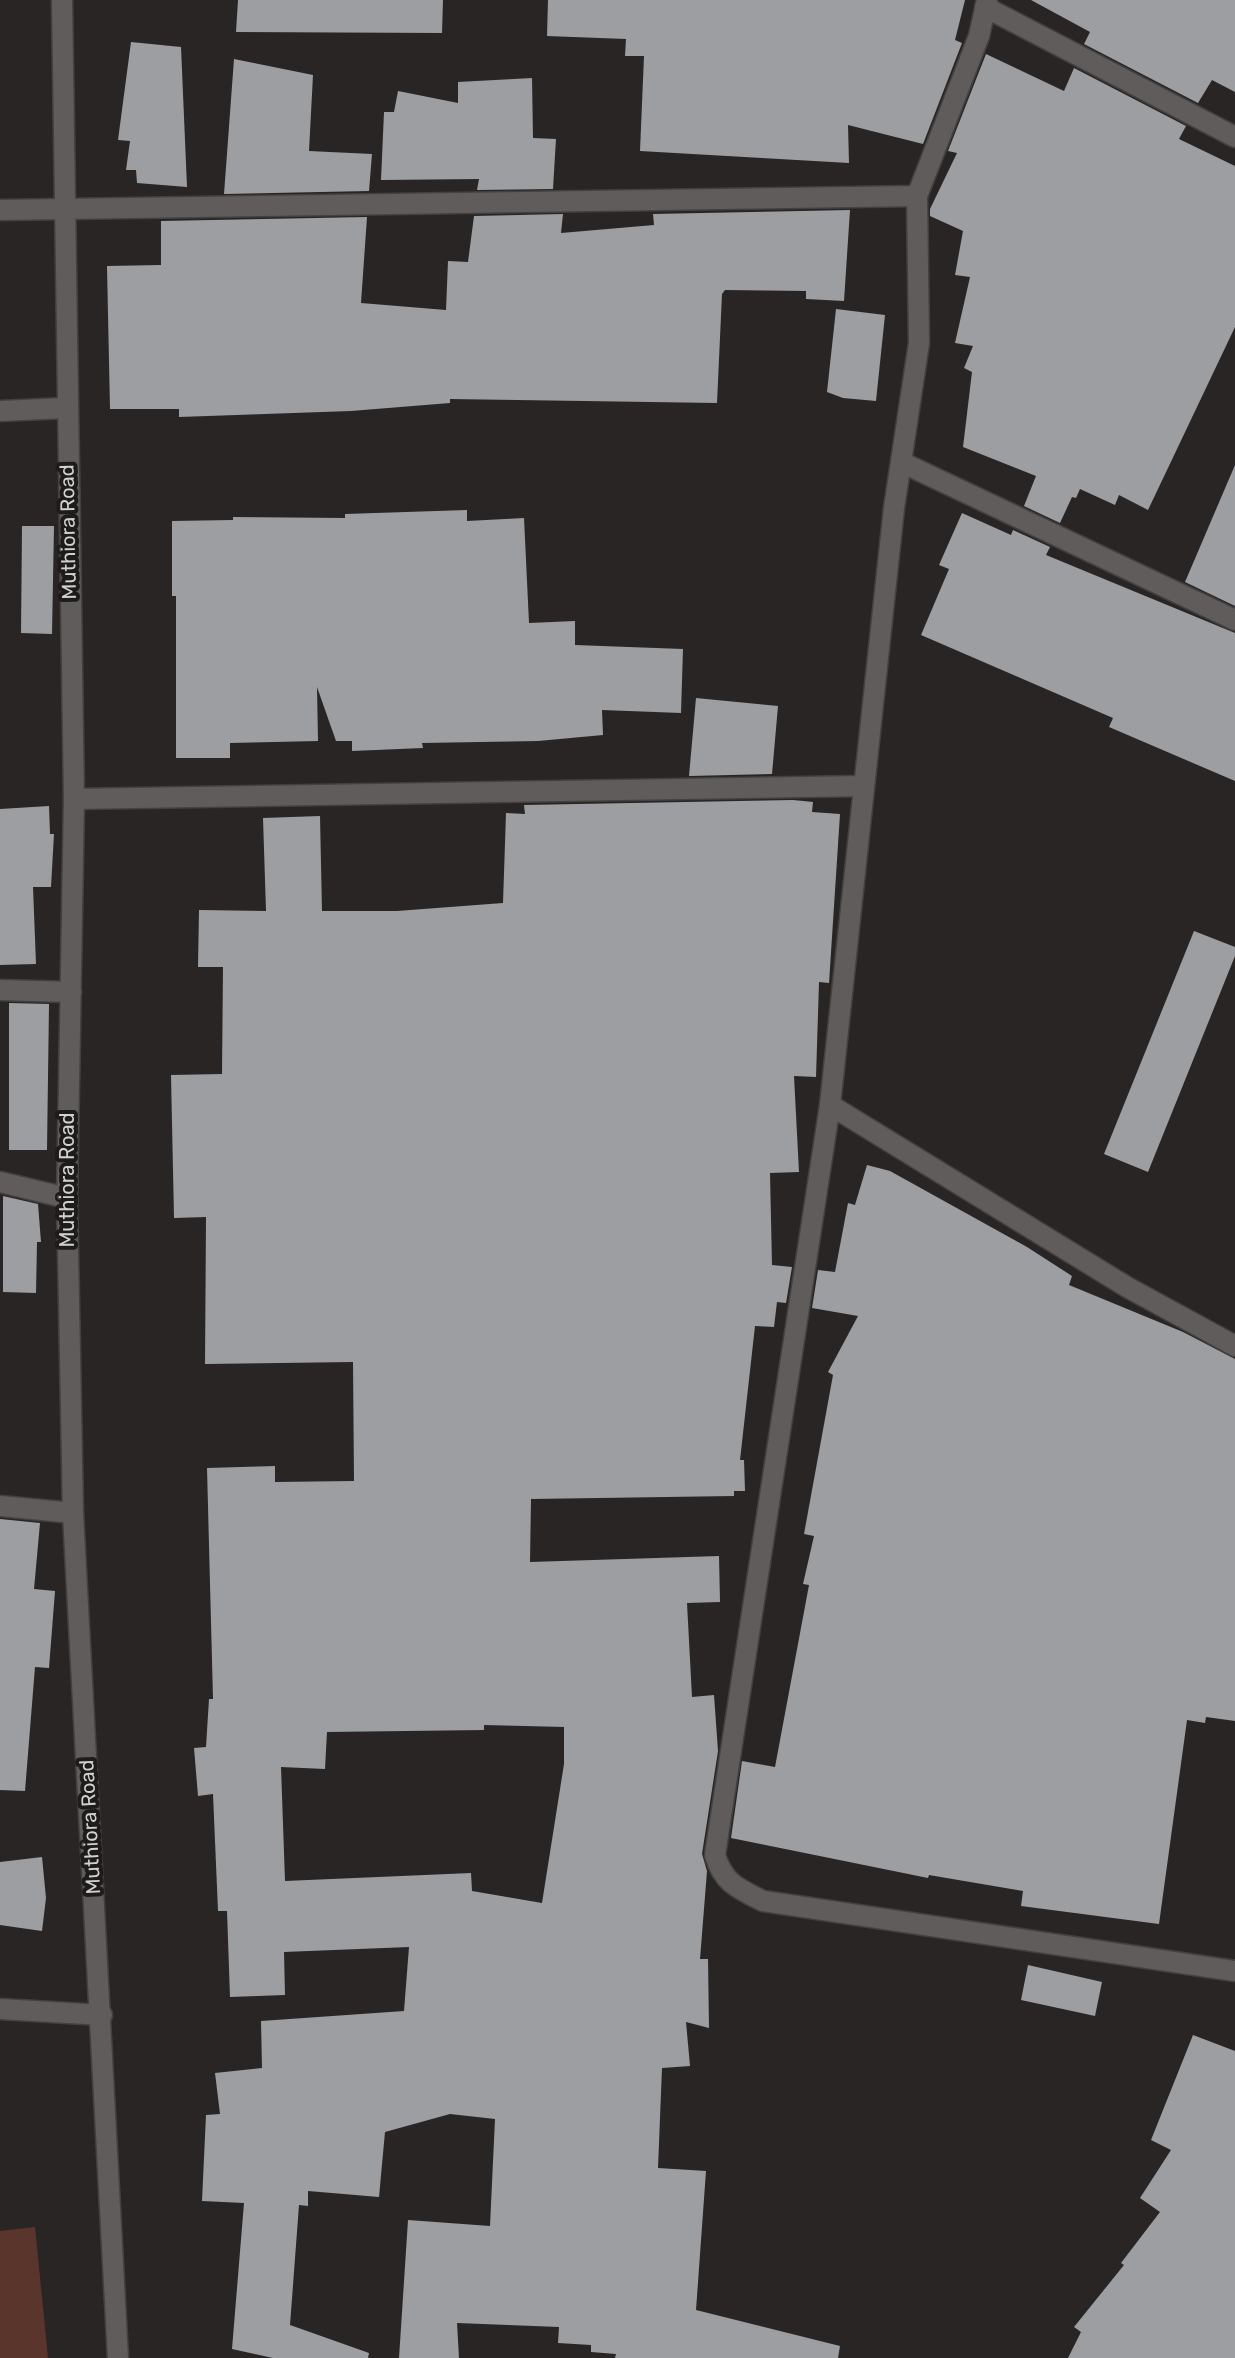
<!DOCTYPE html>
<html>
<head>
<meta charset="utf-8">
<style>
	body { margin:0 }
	canvas { display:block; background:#282524 }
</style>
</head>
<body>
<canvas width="1235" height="2358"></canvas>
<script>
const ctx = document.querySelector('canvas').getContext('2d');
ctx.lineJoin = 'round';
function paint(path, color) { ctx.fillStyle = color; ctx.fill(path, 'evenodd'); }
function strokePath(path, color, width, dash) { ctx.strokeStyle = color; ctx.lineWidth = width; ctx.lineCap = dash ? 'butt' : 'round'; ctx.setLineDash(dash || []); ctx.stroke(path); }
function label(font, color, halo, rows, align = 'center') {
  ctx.font = font + ' Rubik,sans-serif'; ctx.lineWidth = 8; ctx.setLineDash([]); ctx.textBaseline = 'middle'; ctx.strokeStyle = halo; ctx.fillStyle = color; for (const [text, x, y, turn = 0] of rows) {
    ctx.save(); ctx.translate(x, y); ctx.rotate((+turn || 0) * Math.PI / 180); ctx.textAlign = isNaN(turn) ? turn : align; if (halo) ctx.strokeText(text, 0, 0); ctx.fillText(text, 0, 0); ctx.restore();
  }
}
const green = new Path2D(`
	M 35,2227 L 48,2358 L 0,2358 L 0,2231 Z`);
const building = new Path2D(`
	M 238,0 L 443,0 L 442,33 L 236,32 Z
	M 548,0 L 965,0 L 955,40 L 962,43 L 923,144 L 848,125 L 849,163 L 640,151 L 644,56 L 625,56 L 626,39 L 547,36 Z
	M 1031,0 L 1235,0 L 1235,92 L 1212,80 L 1198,103 L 1084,44 L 1090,32 Z
	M 131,42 L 181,47 L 187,187 L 137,183 L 136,170 L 126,170 L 130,141 L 118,140 Z
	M 986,54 L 1064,91 L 1074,68 L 1186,126 L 1179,139 L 1235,166 L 1235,327 L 1148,510 L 1119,495 L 1115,505 L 1080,489 L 1076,498 L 1072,497 L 1060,523 L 1024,506 L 1036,476 L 963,447 L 972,372 L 964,368 L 973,346 L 955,343 L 970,277 L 955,275 L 963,231 L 930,216 L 930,209 L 957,153 L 948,151 Z
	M 234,59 L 313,75 L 309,151 L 372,154 L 369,191 L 224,194 Z
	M 532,78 L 533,138 L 556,139 L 553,189 L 477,190 L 479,179 L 381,180 L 384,112 L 394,112 L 398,91 L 458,103 L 458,82 Z
	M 850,210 L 844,301 L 806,299 L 806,291 L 725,290 L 722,294 L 717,403 L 450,399 L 450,403 L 351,411 L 179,417 L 179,409 L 110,409 L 107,266 L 161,265 L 161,221 L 367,217 L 361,303 L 446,310 L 448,261 L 468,262 L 474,216 L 563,214 L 561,233 L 654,225 L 653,214 Z
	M 836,309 L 885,315 L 876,401 L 843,398 L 827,392 Z
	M 1235,465 L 1235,606 L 1185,582 Z
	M 467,510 L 467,521 L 524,518 L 529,623 L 575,621 L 575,645 L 683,649 L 681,713 L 602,710 L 603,735 L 538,741 L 422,743 L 423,748 L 352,751 L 352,741 L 336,741 L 317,687 L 318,741 L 230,743 L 230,758 L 176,758 L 176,596 L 172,596 L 172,521 L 233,520 L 233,517 L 345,518 L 345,514 Z
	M 962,513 L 1011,535 L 1013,530 L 1050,547 L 1046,555 L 1235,633 L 1235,781 L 1109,727 L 1113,718 L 921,635 L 949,569 L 939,565 Z
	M 22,526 L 54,526 L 52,634 L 21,633 Z
	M 696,698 L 778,706 L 772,774 L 689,776 Z
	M 793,800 L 813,802 L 812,812 L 840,814 L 829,983 L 819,982 L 816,1077 L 794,1076 L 799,1172 L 770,1173 L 772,1265 L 792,1267 L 786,1303 L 777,1302 L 774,1327 L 755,1326 L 740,1460 L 744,1460 L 745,1491 L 734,1491 L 734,1496 L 531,1499 L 530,1562 L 719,1556 L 720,1602 L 687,1603 L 692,1697 L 714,1695 L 718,1751 L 702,1854 L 707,1871 L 700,1959 L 708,1959 L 709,2028 L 686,2022 L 690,2066 L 662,2068 L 658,2168 L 706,2171 L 696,2310 L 840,2346 L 838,2358 L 615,2358 L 616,2354 L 591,2352 L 591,2345 L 558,2343 L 559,2327 L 457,2323 L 459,2358 L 399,2358 L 408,2220 L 490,2226 L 495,2119 L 450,2114 L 385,2132 L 379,2197 L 308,2191 L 308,2206 L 299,2205 L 290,2325 L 369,2353 L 368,2358 L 273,2358 L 232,2349 L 244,2203 L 202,2201 L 206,2115 L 220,2114 L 215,2073 L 262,2068 L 261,2021 L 404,2011 L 409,1947 L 284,1952 L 285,1995 L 230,1997 L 227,1911 L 218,1911 L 213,1794 L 198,1796 L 194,1748 L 206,1747 L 209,1699 L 213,1699 L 207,1468 L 275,1466 L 275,1482 L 354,1481 L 353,1362 L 205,1364 L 206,1217 L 174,1218 L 171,1075 L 222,1074 L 223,967 L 198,967 L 199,910 L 266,911 L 263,818 L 320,816 L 322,911 L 397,911 L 503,903 L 506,813 L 525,814 L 524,805 ZM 484,1725 L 564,1727 L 564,1764 L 542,1903 L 472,1891 L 471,1873 L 285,1881 L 281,1767 L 325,1769 L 327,1732 L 484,1730 Z
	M 49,806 L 50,834 L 54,834 L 51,887 L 33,887 L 36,964 L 0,965 L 0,809 Z
	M 1194,931 L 1235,947 L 1235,956 L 1148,1172 L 1104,1154 Z
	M 9,1003 L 49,1004 L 47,1150 L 9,1150 Z
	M 867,1165 L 890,1171 L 1027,1247 L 1072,1276 L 1069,1285 L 1183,1332 L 1235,1359 L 1235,1721 L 1206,1717 L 1205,1723 L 1187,1720 L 1159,1924 L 1021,1906 L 1023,1891 L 929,1875 L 928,1878 L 731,1838 L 742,1761 L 775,1767 L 809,1585 L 803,1584 L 814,1536 L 804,1534 L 833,1375 L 828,1372 L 858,1316 L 812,1308 L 818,1270 L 835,1272 L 848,1203 L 855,1205 Z
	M 3,1196 L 38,1204 L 41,1242 L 37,1242 L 36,1293 L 3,1292 Z
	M 0,1519 L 40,1523 L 34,1589 L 55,1591 L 49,1668 L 35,1667 L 25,1791 L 0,1790 Z
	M 42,1857 L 46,1898 L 42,1931 L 0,1925 L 0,1862 Z
	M 1028,1965 L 1102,1982 L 1095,2016 L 1021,2000 Z
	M 1193,2035 L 1235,2051 L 1235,2358 L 1068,2358 L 1081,2332 L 1074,2327 L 1124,2265 L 1121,2263 L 1160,2212 L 1140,2198 L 1171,2150 L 1151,2140 Z`);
const minor = new Path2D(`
	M 987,0 L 979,36 L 917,196 L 919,343 L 894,508 L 830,1105 L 715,1855 C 723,1883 739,1889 763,1901 L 1235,1971
	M 985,7 L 1235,137
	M 0,210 L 917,196
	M 0,411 L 66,408
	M 901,462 L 1235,620
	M 74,799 L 863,786
	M 0,990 L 71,992
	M 830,1105 L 1127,1287 L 1235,1346
	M 0,1182 L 67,1198
	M 0,1506 L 73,1513
	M 0,2009 L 102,2015`);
const tertiary = new Path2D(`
	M 62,0 L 74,799 L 67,1198 L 73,1513 L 118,2358`);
const streetNames = [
	["Muthiora Road",69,532,-91],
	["Muthiora Road",68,1180,-90],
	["Muthiora Road",91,1827,-93]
];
paint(green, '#59352c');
paint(building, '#9c9ea1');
strokePath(minor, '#434140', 23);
strokePath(tertiary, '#434140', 23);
strokePath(minor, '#605c5b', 20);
strokePath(tertiary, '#605c5b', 20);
label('20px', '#d3d1d0', '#1e1b1b', streetNames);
</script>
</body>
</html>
